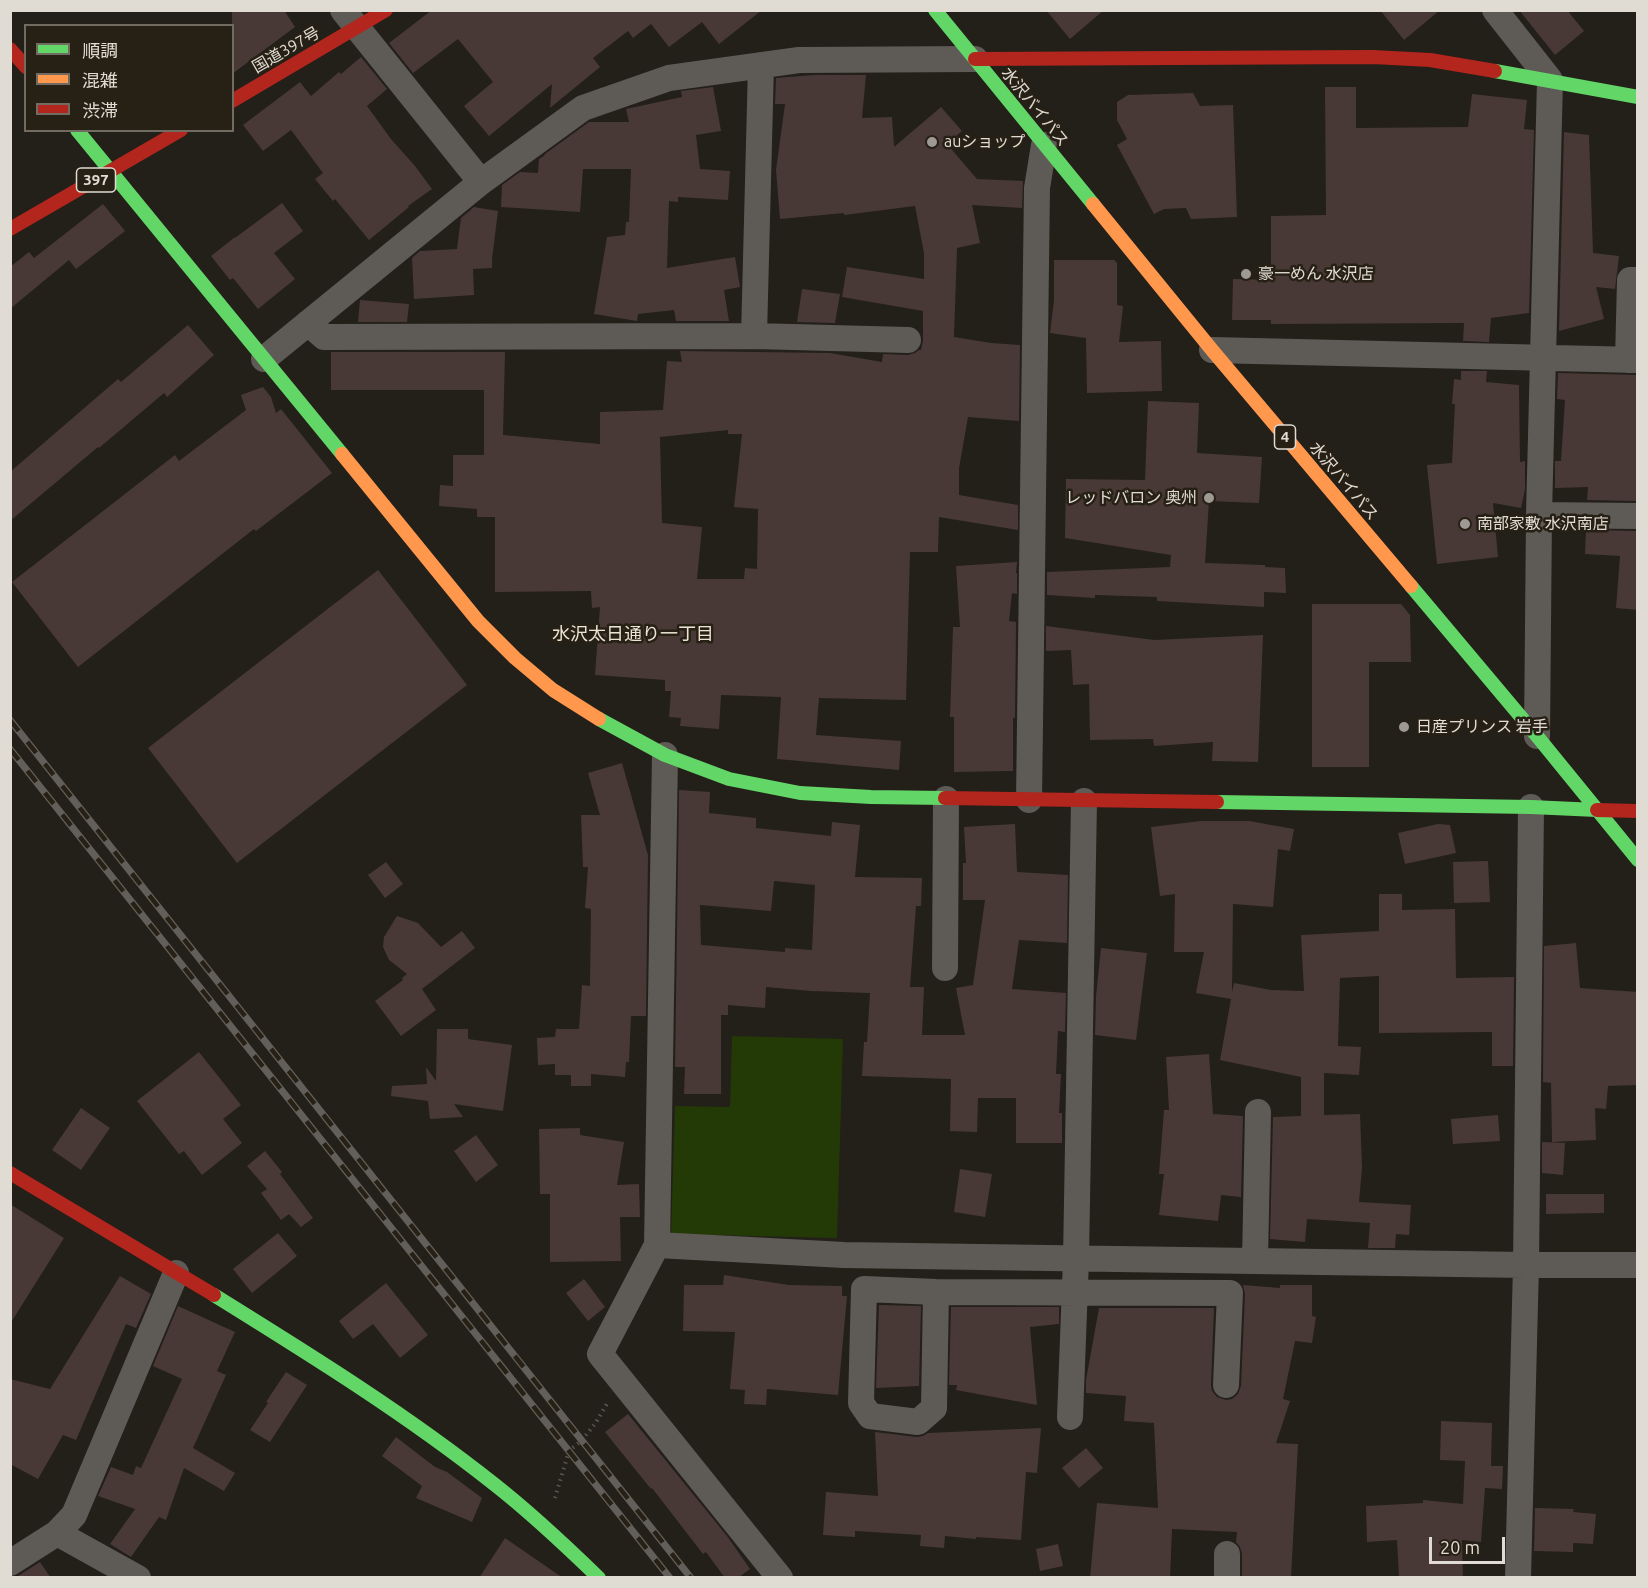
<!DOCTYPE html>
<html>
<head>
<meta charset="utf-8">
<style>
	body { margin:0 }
	#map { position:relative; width:1648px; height:1588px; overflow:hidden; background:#231f19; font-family:Ubuntu,"Noto Sans JP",sans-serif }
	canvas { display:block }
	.frame { position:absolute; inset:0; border:12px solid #e0dcd4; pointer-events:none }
	.legend { position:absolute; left:24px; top:24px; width:210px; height:108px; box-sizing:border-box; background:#272015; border:2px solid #716b61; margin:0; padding:8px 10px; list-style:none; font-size:18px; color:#e0dcd4 }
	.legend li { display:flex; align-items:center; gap:12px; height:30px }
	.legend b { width:30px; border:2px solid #716b61 }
	.scale { position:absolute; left:1429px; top:1537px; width:76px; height:27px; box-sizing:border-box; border:3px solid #e0dcd4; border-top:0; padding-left:8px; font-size:18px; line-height:21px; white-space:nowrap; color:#e0dcd4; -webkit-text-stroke:4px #272015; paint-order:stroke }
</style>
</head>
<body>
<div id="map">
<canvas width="1648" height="1588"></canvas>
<div class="frame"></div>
<ul class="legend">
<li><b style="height:8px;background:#63d668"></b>順調</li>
<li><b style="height:8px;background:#ff974d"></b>混雑</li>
<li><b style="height:8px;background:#b3261e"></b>渋滞</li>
</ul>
<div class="scale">20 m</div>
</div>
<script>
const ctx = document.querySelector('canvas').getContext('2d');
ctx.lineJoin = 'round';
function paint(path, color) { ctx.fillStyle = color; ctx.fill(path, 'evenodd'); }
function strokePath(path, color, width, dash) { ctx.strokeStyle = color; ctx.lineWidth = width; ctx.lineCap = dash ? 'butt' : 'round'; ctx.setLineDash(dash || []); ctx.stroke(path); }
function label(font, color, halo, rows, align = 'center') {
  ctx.font = font + ' Ubuntu,"Noto Sans JP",sans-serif'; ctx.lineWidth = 5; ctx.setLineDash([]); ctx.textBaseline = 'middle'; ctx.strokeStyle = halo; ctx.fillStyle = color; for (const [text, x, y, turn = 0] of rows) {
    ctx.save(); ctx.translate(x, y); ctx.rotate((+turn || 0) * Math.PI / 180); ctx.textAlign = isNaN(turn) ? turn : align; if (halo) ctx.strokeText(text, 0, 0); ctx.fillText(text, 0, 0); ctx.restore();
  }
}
const green = new Path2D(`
	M 732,1036 L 843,1039 L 837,1238 L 671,1234 L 675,1106 L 730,1107 Z`);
const building = new Path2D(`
	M 232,10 L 284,10 L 295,27 L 232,74 Z
	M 432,10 L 762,10 L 719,44 L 702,22 L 669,47 L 651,24 L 633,38 L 628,31 L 593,58 L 600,67 L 550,108 L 552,84 L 489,136 L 464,106 L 493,82 L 458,39 L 413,73 L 389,43 Z
	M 1046,10 L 1104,10 L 1070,39 Z
	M 1380,10 L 1440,10 L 1404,40 Z
	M 1519,10 L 1567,10 L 1584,31 L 1555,55 Z
	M 361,57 L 387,89 L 367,106 L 391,139 L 415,166 L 432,189 L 408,206 L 409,207 L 369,240 L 335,199 L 333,201 L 315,179 L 323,173 L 291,130 L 263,151 L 243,125 L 300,82 L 311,96 L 339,72 L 341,74 Z
	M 814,75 L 866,75 L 862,118 L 892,117 L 894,147 L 941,107 L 962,131 L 947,144 L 977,179 L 1023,181 L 1022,208 L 972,205 L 980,243 L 957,248 L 954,337 L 991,343 L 1020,345 L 1019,421 L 968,417 L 959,468 L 959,495 L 1018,505 L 1018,530 L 939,517 L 938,552 L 910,552 L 906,700 L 819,698 L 816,735 L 901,741 L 899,770 L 777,759 L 781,697 L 721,695 L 719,729 L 680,726 L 681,718 L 669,717 L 671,691 L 665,691 L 665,680 L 595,675 L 600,607 L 592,608 L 591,591 L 495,592 L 495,517 L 477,517 L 477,509 L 439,506 L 440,485 L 453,486 L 453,455 L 484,455 L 484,390 L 331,390 L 331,352 L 505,352 L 503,435 L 600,444 L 600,412 L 663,410 L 667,361 L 682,362 L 680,351 L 830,353 L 882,362 L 883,354 L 908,355 L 915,353 L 919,350 L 921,350 L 923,341 L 923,311 L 842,297 L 847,267 L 924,279 L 924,253 L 915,206 L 844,215 L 844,213 L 780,219 L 776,170 L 785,104 L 775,104 L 776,78 ZM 728,430 L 728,434 L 742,434 L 734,507 L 758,509 L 757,569 L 745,568 L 744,579 L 697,579 L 702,527 L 662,523 L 660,437 Z
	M 713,87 L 721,131 L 696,135 L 700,169 L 730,171 L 728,200 L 678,197 L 678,202 L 669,201 L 667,268 L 735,257 L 740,287 L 724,290 L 729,321 L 676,321 L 674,310 L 638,314 L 637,321 L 594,314 L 607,237 L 625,235 L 626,222 L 629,222 L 631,169 L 583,169 L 580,212 L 501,207 L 502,185 L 520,172 L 538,173 L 539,159 L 544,156 L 545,154 L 589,122 L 629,122 L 626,109 L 682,97 L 681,91 Z
	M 1325,87 L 1356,87 L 1356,128 L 1468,127 L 1472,94 L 1527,100 L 1524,129 L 1534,130 L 1529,313 L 1491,318 L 1489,342 L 1463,341 L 1464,323 L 1271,324 L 1271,320 L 1232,320 L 1233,279 L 1271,280 L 1271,216 L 1326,215 Z
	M 1193,93 L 1200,106 L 1233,105 L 1237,217 L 1191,219 L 1186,208 L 1164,209 L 1154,214 L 1117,145 L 1127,139 L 1117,120 L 1117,102 L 1128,95 Z
	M 1564,132 L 1589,135 L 1593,253 L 1619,256 L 1615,289 L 1596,287 L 1604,319 L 1559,331 Z
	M 282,203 L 303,231 L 274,253 L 295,279 L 258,309 L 233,278 L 230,280 L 211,256 L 235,237 L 235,238 Z
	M 103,204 L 125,231 L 76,269 L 69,260 L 10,309 L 10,267 L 29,252 L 34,258 Z
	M 474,207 L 498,211 L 492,259 L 492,268 L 473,269 L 474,295 L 414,299 L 412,258 L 420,251 L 457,249 L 461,218 Z
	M 1054,260 L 1114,260 L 1117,263 L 1117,305 L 1123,306 L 1119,342 L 1161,341 L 1162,391 L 1087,393 L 1086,338 L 1050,333 L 1054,300 Z
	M 802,289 L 840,294 L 835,323 L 797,322 Z
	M 360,300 L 409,304 L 407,322 L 358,322 Z
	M 188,325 L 214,355 L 167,397 L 164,393 L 99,448 L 98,447 L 10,521 L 10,472 L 118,379 L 121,382 Z
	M 1461,371 L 1487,371 L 1486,382 L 1519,385 L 1520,462 L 1525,461 L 1525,489 L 1521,508 L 1493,503 L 1498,557 L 1437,564 L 1427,465 L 1452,463 L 1455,404 L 1452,404 L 1454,379 L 1461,380 Z
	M 1558,373 L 1638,375 L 1638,501 L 1587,500 L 1588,487 L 1555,488 L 1555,461 L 1561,461 L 1565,400 L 1557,399 Z
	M 263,387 L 271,397 L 276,413 L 281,409 L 332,473 L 256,531 L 254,529 L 78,667 L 12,582 L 175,455 L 179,461 L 246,410 L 241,395 Z
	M 1148,401 L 1199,403 L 1197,453 L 1262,457 L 1259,503 L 1209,501 L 1205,563 L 1265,565 L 1265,567 L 1285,568 L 1286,593 L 1264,592 L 1264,607 L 1157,601 L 1157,597 L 1095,595 L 1095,598 L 1047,595 L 1047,572 L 1170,567 L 1171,555 L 1065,538 L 1066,479 L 1145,480 Z
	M 1586,530 L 1638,531 L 1638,610 L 1616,608 L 1620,556 L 1585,554 Z
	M 1017,562 L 1016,573 L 1017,573 L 1017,594 L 1012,593 L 1009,621 L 1016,622 L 1015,718 L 1013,718 L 1013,771 L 954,772 L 954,717 L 950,717 L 953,627 L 960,627 L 956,566 Z
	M 378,570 L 467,685 L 237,863 L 148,748 Z
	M 1312,604 L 1401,604 L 1410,615 L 1411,662 L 1369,662 L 1369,767 L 1312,767 Z
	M 1046,626 L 1154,640 L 1263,635 L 1258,762 L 1212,761 L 1213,742 L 1154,746 L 1153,739 L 1090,740 L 1089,684 L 1073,685 L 1071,650 L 1046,651 Z
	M 622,763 L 648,855 L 646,1016 L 631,1016 L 629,1062 L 626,1062 L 625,1077 L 591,1074 L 591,1086 L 571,1086 L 571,1075 L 555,1075 L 555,1064 L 538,1065 L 537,1038 L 555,1037 L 556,1029 L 579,1029 L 582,985 L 590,986 L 591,909 L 585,908 L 588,867 L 583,867 L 581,815 L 600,815 L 588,773 Z
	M 679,790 L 710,792 L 709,813 L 756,818 L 756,828 L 831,836 L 832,822 L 860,825 L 855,877 L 922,878 L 921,906 L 916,906 L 910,987 L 924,987 L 922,1035 L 965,1035 L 956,988 L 973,985 L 985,900 L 963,900 L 963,863 L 966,863 L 964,827 L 1015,824 L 1017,872 L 1068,875 L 1067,943 L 1019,940 L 1012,989 L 1066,993 L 1065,1032 L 1058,1031 L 1056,1074 L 1061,1074 L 1059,1113 L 1062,1113 L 1062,1143 L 1016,1143 L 1016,1098 L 978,1098 L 977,1132 L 950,1131 L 951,1079 L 862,1076 L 864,1042 L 867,1042 L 870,993 L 811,991 L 766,987 L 765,1008 L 728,1005 L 728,1015 L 721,1015 L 721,1094 L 684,1094 L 685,1067 L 675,1067 ZM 774,881 L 815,885 L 812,950 L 785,948 L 785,952 L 701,945 L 700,905 L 771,911 Z
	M 1201,821 L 1249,821 L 1294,829 L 1290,851 L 1278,849 L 1273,907 L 1233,904 L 1232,992 L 1234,983 L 1271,990 L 1304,991 L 1301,935 L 1379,931 L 1379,894 L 1402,894 L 1402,910 L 1455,909 L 1456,978 L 1514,977 L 1513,1066 L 1492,1066 L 1492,1032 L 1379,1033 L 1379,976 L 1340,978 L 1338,1046 L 1361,1047 L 1359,1075 L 1324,1073 L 1324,1115 L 1360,1114 L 1362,1168 L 1359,1202 L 1411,1205 L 1409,1235 L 1396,1234 L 1395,1248 L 1368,1248 L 1370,1223 L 1307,1219 L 1305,1242 L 1270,1239 L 1273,1117 L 1301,1116 L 1301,1077 L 1220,1060 L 1231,999 L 1196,993 L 1204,952 L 1174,952 L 1175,894 L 1160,896 L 1151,827 Z
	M 1438,824 L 1450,825 L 1456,853 L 1405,864 L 1398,833 Z
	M 1488,861 L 1490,902 L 1454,903 L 1453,862 Z
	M 386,862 L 403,884 L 385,898 L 368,875 Z
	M 397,916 L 418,923 L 441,947 L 462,931 L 475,948 L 422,989 L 436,1010 L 401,1036 L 375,1001 L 403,980 L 402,978 L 407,974 L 389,960 L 383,947 L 384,937 Z
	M 1576,943 L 1580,988 L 1638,992 L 1638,1085 L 1608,1086 L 1606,1109 L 1595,1108 L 1596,1140 L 1552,1142 L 1551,1083 L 1543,1082 L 1544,946 Z
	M 1101,948 L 1147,953 L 1136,1040 L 1095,1035 L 1096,996 Z
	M 437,1029 L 468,1029 L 468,1039 L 512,1045 L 503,1111 L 454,1104 L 463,1117 L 430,1119 L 428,1101 L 391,1096 L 392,1086 L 427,1084 L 426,1067 L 436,1081 Z
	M 199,1052 L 241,1105 L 223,1119 L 242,1143 L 202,1175 L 184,1151 L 179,1154 L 137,1101 Z
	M 1209,1054 L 1213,1114 L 1243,1116 L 1241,1197 L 1221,1195 L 1218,1221 L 1159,1215 L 1164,1174 L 1159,1174 L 1164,1110 L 1169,1110 L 1166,1057 Z
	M 81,1108 L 110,1128 L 81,1170 L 52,1150 Z
	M 1498,1115 L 1500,1141 L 1453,1144 L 1451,1119 Z
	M 580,1128 L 580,1135 L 624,1142 L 617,1185 L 639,1184 L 640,1217 L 620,1217 L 621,1261 L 550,1262 L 550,1194 L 540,1194 L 539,1129 Z
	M 476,1135 L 498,1165 L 476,1182 L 454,1151 Z
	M 1542,1142 L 1565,1143 L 1563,1175 L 1542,1173 Z
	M 265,1151 L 282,1172 L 280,1174 L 313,1218 L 301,1227 L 289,1214 L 281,1220 L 261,1193 L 267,1189 L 247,1166 Z
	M 960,1169 L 992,1174 L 985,1217 L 954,1212 Z
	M 1546,1194 L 1604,1194 L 1604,1213 L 1546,1214 Z
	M 10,1204 L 64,1238 L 10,1324 Z
	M 278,1233 L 297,1256 L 252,1293 L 233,1269 Z
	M 724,1275 L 789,1285 L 842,1286 L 842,1296 L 847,1296 L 838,1395 L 767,1389 L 766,1405 L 744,1404 L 745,1390 L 730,1389 L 735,1332 L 683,1331 L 684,1285 L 723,1285 Z
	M 120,1276 L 151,1294 L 136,1328 L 126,1324 L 76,1440 L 63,1435 L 38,1479 L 10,1464 L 10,1379 L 50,1389 Z
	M 584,1279 L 605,1307 L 588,1321 L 566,1293 Z
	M 386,1283 L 428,1335 L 400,1358 L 373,1324 L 353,1339 L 339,1321 Z
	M 1243,1285 L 1280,1288 L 1280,1285 L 1312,1285 L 1312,1316 L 1316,1317 L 1312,1343 L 1295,1341 L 1283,1399 L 1290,1401 L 1276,1443 L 1298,1444 L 1291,1578 L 1242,1578 L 1242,1554 L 1240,1547 L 1236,1542 L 1237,1532 L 1172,1529 L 1170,1578 L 1090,1578 L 1097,1503 L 1158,1508 L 1154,1423 L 1124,1421 L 1126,1396 L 1086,1393 L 1086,1380 L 1099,1308 L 1214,1308 L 1211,1385 L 1212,1391 L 1217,1397 L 1226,1400 L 1232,1399 L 1238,1394 L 1241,1386 L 1245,1294 Z
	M 879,1305 L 921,1306 L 919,1386 L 876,1388 Z
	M 178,1306 L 235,1332 L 217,1371 L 226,1375 L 193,1448 L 235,1473 L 224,1491 L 184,1468 L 166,1520 L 159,1517 L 131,1557 L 110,1544 L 135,1509 L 98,1496 L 111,1467 L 133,1475 L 136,1466 L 141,1468 L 182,1379 L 153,1366 Z
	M 951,1307 L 1059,1307 L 1059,1324 L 1030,1327 L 1037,1405 L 956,1390 L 957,1385 L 949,1385 Z
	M 286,1372 L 307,1385 L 270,1442 L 250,1430 L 268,1403 L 266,1402 Z
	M 628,1414 L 727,1536 L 750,1569 L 738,1578 L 725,1578 L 706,1552 L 703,1554 L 652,1488 L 651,1489 L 605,1432 Z
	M 1441,1421 L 1492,1423 L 1491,1466 L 1503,1466 L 1502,1489 L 1485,1488 L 1481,1542 L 1462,1540 L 1463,1578 L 1399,1578 L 1397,1540 L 1367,1542 L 1366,1506 L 1423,1503 L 1423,1500 L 1463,1504 L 1465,1461 L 1440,1460 Z
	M 1041,1428 L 1037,1473 L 1026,1472 L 1021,1540 L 976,1537 L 976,1539 L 945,1536 L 944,1548 L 920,1546 L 921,1535 L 855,1531 L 855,1537 L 823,1535 L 826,1492 L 878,1496 L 875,1432 L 917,1437 L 923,1436 L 928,1433 Z
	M 396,1437 L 435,1467 L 447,1472 L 482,1498 L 472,1522 L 416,1498 L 422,1486 L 382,1456 Z
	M 1086,1448 L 1103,1468 L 1079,1488 L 1062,1468 Z
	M 1535,1508 L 1574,1509 L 1573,1512 L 1596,1514 L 1593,1544 L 1573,1543 L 1573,1552 L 1534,1551 Z
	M 505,1538 L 563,1578 L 479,1578 Z
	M 1058,1544 L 1063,1566 L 1040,1571 L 1036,1549 Z
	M 40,1562 L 51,1578 L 12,1578 L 18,1576 Z`);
const path = new Path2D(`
	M 555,1498 L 569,1451 L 581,1441 L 595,1424 L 608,1402`);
const street = new Path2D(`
	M 343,10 L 481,182
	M 1495,10 L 1550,80 L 1539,515 L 1537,736
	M 308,323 L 324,337 L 754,336 L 761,65
	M 754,336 L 908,340
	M 1212,350 L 1638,360
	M 264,359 L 481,182 L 583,108 L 669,78 L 799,60 L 975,59
	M 1628,360 L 1630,280 L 1638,280
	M 1539,515 L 1638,516
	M 665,755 L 657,1245 L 600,1354 L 780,1578
	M 1029,800 L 1037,188 L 1044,145
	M 945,968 L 946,799
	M 657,1245 L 844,1255 L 1526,1265 L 1638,1265
	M 1255,1261 L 1258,1112
	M 936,1292 L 934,1408 L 918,1422 L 870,1416 L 861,1403 L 864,1289 L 936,1292 L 1230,1293 L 1226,1385
	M 1070,1417 L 1076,1259 L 1084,801
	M 57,1533 L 138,1578
	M 1227,1554 L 1227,1578
	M 10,1563 L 57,1533 L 74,1515 L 176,1273
	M 1518,1578 L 1526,1265 L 1531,807`);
const fast = new Path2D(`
	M 935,10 L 1093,204
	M 1495,71 L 1638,97
	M 77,130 L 342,454
	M 1411,586 L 1537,736 L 1638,860
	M 599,719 L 665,755 L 729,779 L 800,793 L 871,797 L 945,798
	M 1217,802 L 1531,807 L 1597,810
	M 214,1295 C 309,1354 406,1414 494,1484 C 531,1513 565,1545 599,1578`);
const slow = new Path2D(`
	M 1093,204 L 1212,350 L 1411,586
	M 342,454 L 478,621 L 515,658 L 553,690 L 599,719`);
const jam = new Path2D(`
	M 10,49 L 26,67
	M 975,59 L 1373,57 L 1430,60 L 1495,71
	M 232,101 L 386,10
	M 10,229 L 181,130
	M 945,798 L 1217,802
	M 1597,810 L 1638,811
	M 10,1173 L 214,1295`);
const rail = new Path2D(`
	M 10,720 L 691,1578
	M 10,749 L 670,1578`);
const markers = [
	[932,142,6,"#9e9a93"],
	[1246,274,6,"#9e9a93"],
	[1209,498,6,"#9e9a93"],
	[1465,524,6,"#9e9a93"],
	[1404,727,6,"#9e9a93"]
];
const shields = [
	[96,180,39],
	[1285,437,21]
];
const shieldNames = [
	["397",96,180],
	["4",1285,437]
];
const streetNames = [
	["国道397号",286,50,-30],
	["水沢バイパス",1035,107,51],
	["水沢バイパス",1344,481,50]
];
const poiNames = [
	["auショップ",944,142],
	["豪一めん 水沢店",1258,274],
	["レッドバロン 奥州",1197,498,"right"],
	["南部家敷 水沢南店",1477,524],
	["日産プリンス 岩手",1416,727]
];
const neighbourhoodNames = [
	["水沢太日通り一丁目",633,634]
];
paint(green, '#233a07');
paint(building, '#483936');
strokePath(path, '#5a5753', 4, [1.5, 4.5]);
strokePath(street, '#5e5a55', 26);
strokePath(fast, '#63d668', 14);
strokePath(slow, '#ff974d', 14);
strokePath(jam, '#b3261e', 14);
strokePath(rail, '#625f5a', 7);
strokePath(rail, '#272015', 4.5, [14]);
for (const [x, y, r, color] of markers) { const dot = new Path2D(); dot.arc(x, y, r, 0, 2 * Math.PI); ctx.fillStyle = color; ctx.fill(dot); strokePath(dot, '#272015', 2); }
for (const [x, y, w] of shields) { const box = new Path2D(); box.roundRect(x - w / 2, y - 12, w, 24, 4.5); ctx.fillStyle = '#272015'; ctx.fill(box); strokePath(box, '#e0dcd4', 1.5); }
label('bold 15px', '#e0dcd4', null, shieldNames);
label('16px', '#e0dcd4', '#272015', streetNames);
label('16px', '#e0dcd4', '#272015', poiNames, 'left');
label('18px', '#ece3d3', '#272015', neighbourhoodNames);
</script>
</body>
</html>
